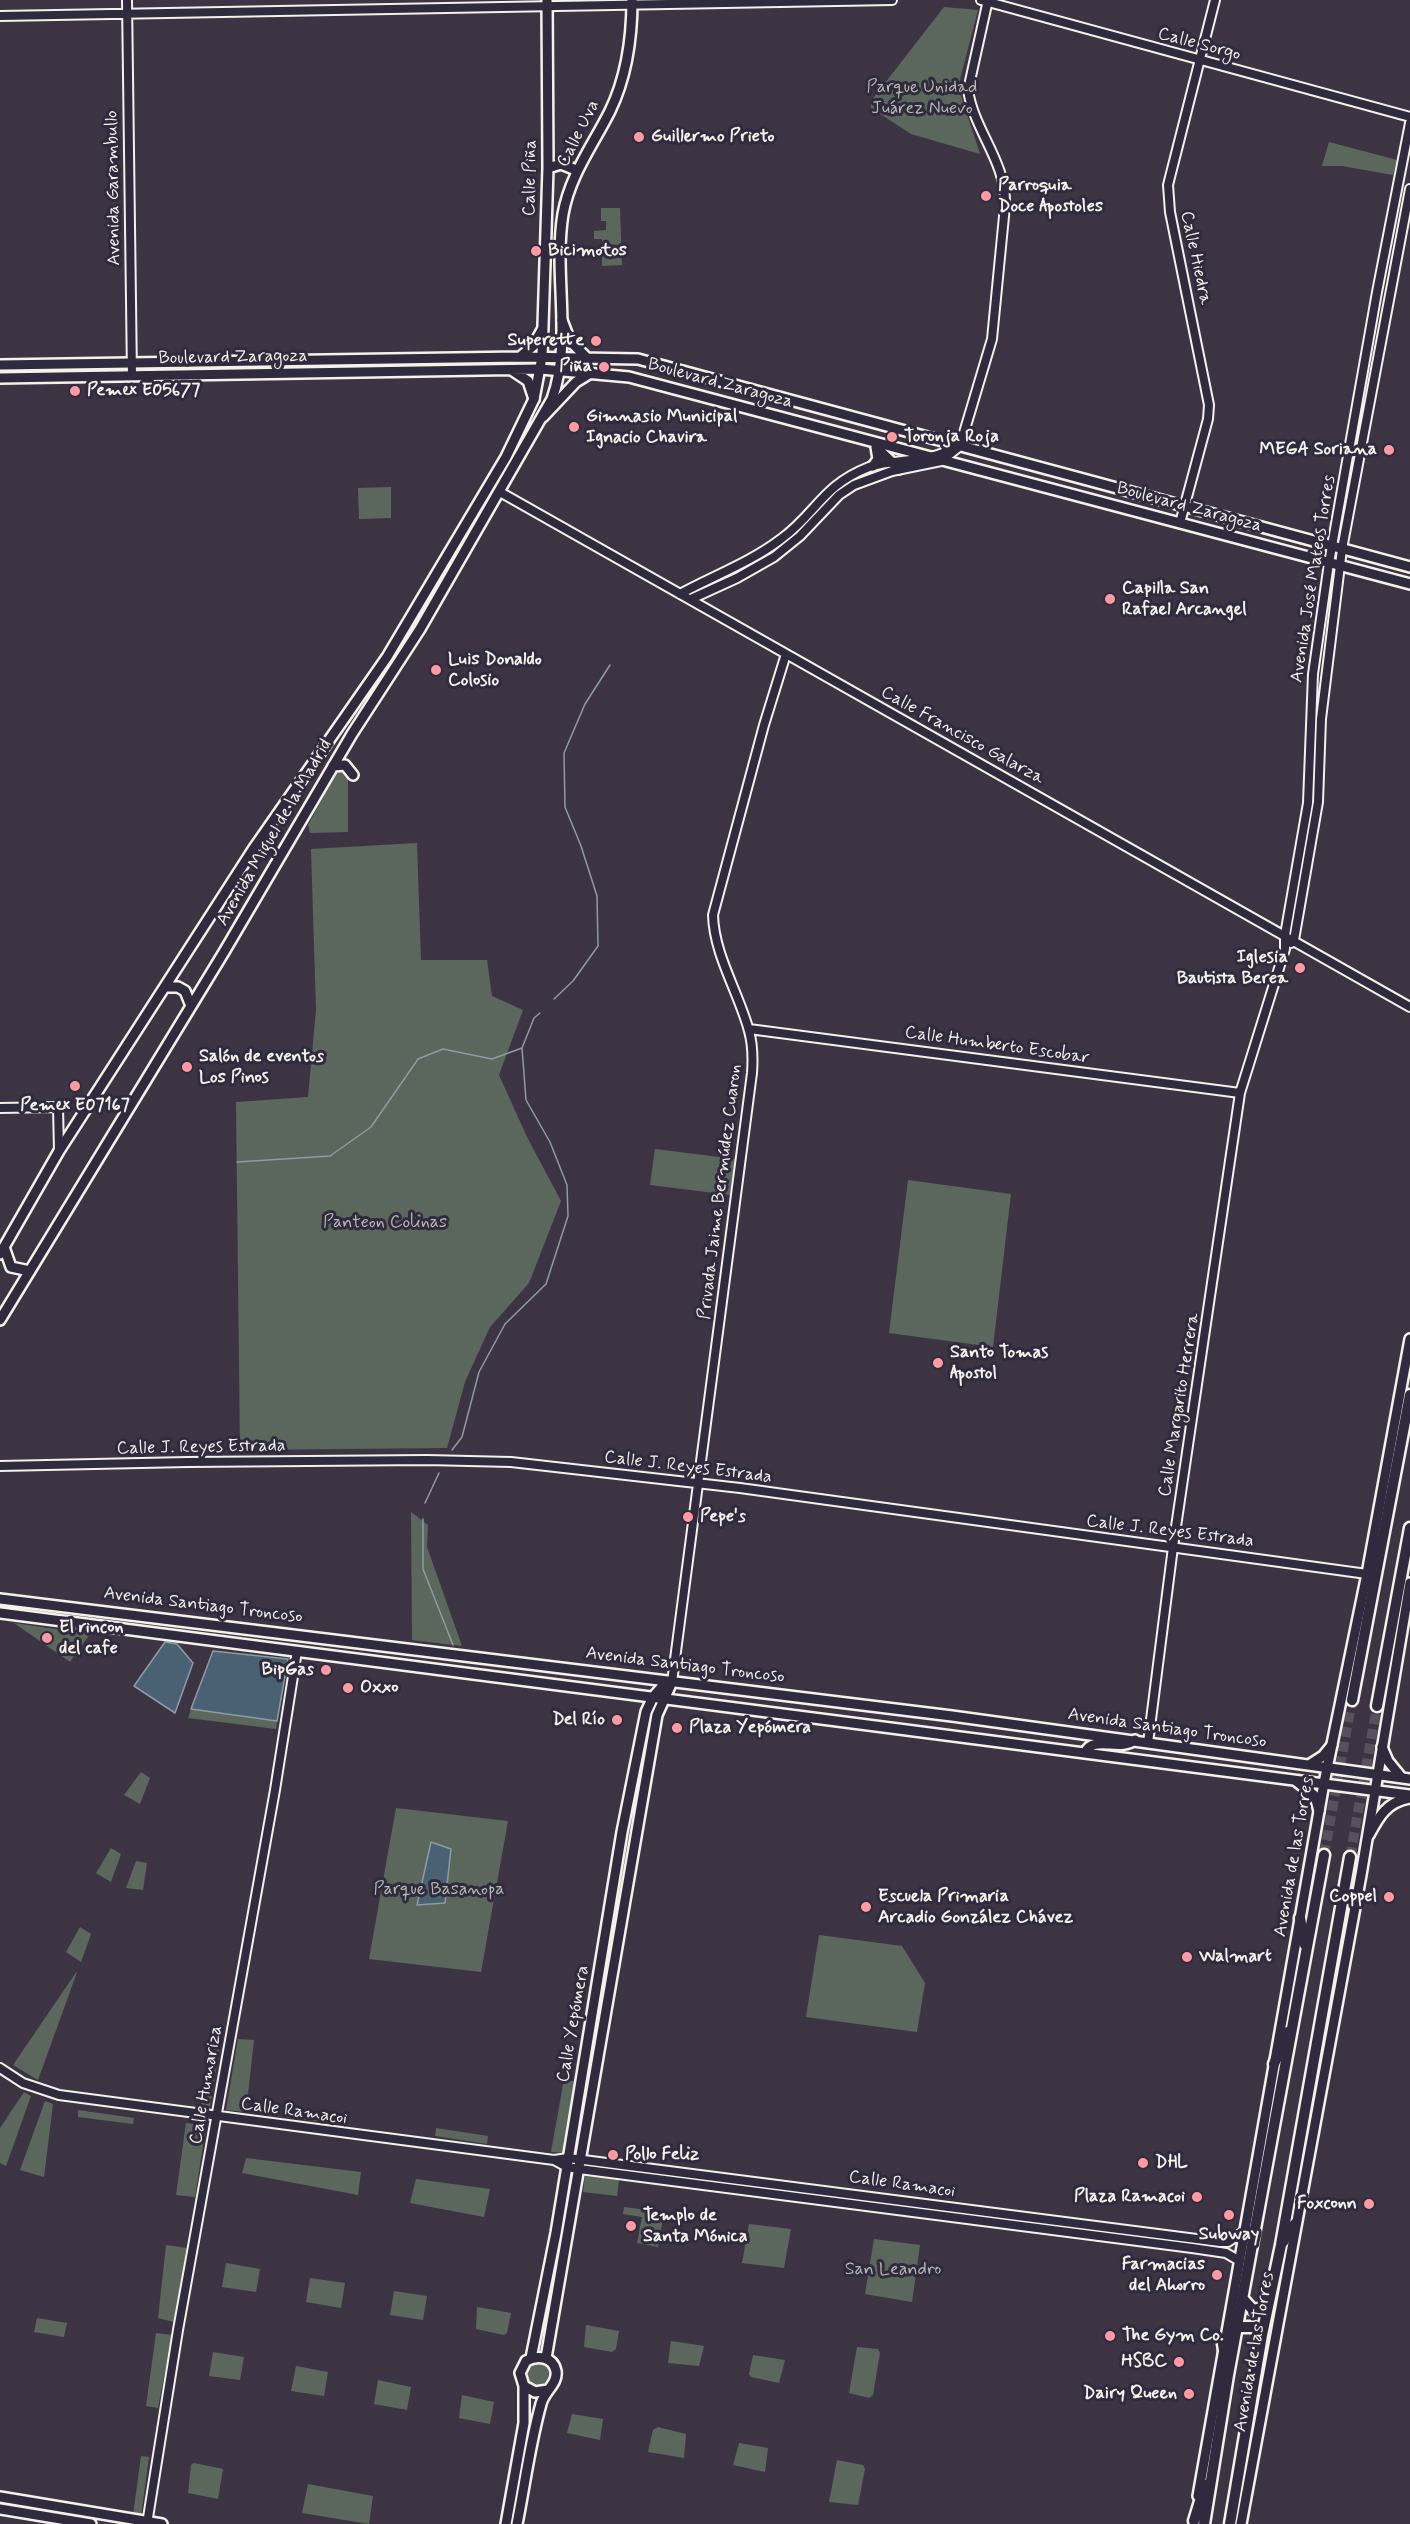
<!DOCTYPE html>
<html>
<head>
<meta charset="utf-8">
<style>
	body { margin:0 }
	canvas { display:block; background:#3c3443 }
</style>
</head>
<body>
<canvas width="1410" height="2524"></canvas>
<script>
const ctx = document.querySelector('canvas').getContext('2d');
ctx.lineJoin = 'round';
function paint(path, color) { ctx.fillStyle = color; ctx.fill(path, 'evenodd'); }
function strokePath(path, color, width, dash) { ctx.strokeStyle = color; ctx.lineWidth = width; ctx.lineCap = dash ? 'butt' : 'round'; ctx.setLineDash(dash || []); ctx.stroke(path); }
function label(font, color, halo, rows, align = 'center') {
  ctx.font = font + ' Mynerve,sans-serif'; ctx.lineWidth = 6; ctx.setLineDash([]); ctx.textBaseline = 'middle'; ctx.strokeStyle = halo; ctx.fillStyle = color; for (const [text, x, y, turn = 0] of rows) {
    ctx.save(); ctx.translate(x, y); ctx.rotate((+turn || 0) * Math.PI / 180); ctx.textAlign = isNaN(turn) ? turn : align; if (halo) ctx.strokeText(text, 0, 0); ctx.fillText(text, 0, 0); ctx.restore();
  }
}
const green = new Path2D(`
	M 944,7 L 978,10 L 958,87 L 980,154 L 911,134 L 871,108 L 871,101 Z
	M 1329,142 L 1397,160 L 1393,175 L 1342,166 L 1322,166 Z
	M 601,208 L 620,208 L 622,265 L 602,266 L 602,239 L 594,239 L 594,231 L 606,230 L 606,221 L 601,221 Z
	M 391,487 L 391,518 L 359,519 L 358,488 Z
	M 344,767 L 348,771 L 348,832 L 310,833 L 308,825 L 338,770 Z
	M 417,843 L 421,960 L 487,960 L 492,996 L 523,1010 L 499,1075 L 527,1137 L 561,1201 L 529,1283 L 490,1327 L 465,1382 L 447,1448 L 240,1450 L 236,1102 L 308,1097 L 316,1010 L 311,849 Z
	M 655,1149 L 735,1159 L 731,1195 L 650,1185 Z
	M 908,1180 L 1011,1194 L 993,1347 L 889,1333 Z
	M 411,1512 L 428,1525 L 427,1547 L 462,1646 L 412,1640 Z
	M 14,1623 L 90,1634 L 70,1662 Z
	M 191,1709 L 277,1721 L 276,1729 L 188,1718 Z
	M 141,1772 L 150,1778 L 140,1804 L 124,1795 Z
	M 396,1808 L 508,1821 L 481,1972 L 369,1959 Z
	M 111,1848 L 121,1854 L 111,1882 L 96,1873 Z
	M 136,1861 L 147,1863 L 143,1890 L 126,1888 Z
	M 80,1927 L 91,1934 L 81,1962 L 66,1952 Z
	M 819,1935 L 902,1946 L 925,1983 L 917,2032 L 806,2017 Z
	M 77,1971 L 76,1975 L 38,2080 L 13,2065 Z
	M 211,2035 L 221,2037 L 210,2106 L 201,2106 Z
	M 238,2039 L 254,2040 L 246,2112 L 226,2110 Z
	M 564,2079 L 577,2082 L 564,2153 L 551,2152 Z
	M 24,2092 L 31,2096 L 6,2166 L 0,2163 L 0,2128 Z
	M 45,2101 L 53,2104 L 44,2177 L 20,2170 Z
	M 287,2109 L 338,2116 L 337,2124 L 286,2117 Z
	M 78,2110 L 134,2118 L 133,2124 L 78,2117 Z
	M 186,2123 L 206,2126 L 195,2197 L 176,2195 Z
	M 436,2128 L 488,2136 L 487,2144 L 435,2136 Z
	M 246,2158 L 361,2172 L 358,2195 L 242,2173 Z
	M 585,2176 L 619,2180 L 617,2196 L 583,2192 Z
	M 416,2179 L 490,2189 L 484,2217 L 410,2203 Z
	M 624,2207 L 664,2212 L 658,2247 L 637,2243 L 642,2217 L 623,2214 Z
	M 749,2224 L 791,2229 L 784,2268 L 742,2263 Z
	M 874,2239 L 920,2245 L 912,2302 L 865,2294 Z
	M 166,2245 L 187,2248 L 174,2322 L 158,2318 Z
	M 226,2263 L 260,2269 L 256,2292 L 222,2287 Z
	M 310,2278 L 345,2283 L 341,2308 L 306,2302 Z
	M 394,2291 L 427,2296 L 423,2320 L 390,2315 Z
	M 477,2307 L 511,2313 L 507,2333 L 504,2335 L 476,2329 Z
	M 37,2318 L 67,2323 L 64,2337 L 34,2332 Z
	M 586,2325 L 619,2331 L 616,2349 L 612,2352 L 584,2347 Z
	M 156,2333 L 172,2335 L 158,2408 L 146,2406 Z
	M 671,2341 L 704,2346 L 699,2366 L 668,2363 Z
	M 857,2347 L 878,2349 L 880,2353 L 873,2395 L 869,2398 L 849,2393 Z
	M 213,2352 L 244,2357 L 240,2380 L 209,2376 Z
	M 753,2355 L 785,2360 L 779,2383 L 751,2377 L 749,2374 Z
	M526 2374a13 13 0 1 1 26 0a13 13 0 1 1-26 0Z
	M 296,2366 L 328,2372 L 324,2396 L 291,2391 Z
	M 378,2380 L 411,2387 L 407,2410 L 374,2404 Z
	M 462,2395 L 494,2402 L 490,2424 L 459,2418 Z
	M 572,2414 L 603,2419 L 600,2440 L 567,2433 Z
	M 658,2427 L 686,2434 L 684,2458 L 648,2452 L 653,2430 Z
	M 739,2443 L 768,2448 L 765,2472 L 733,2465 Z
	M 141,2456 L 149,2457 L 141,2516 L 133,2515 Z
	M 837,2460 L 863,2465 L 865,2469 L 858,2505 L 829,2502 Z
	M 194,2463 L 223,2469 L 218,2499 L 188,2493 L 191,2465 Z
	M 308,2484 L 373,2496 L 369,2524 L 302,2513 Z`);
const water = new Path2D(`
	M 165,1642 L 177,1644 L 193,1663 L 175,1713 L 134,1686 Z
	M 213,1651 L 288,1659 L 277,1721 L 191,1709 Z
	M 431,1842 L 451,1849 L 445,1903 L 417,1905 Z`);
const stream = new Path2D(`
	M 554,999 L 573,981 L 598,946 L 597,896 L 581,846 L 565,807 L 564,753 L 585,704 L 610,665
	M 237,1162 L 330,1156 L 371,1127 L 418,1059 L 443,1049 L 492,1059 L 522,1048
	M 452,1450 L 462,1437 L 479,1372 L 505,1324 L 546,1284 L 568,1216 L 567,1185 L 550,1142 L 526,1100 L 522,1048 L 534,1018 L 540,1013
	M 425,1503 L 439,1473
	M 423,1519 L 423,1569 L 453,1645`);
const trunkTunnel = new Path2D(`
	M 1324,1855 L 1352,1700
	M 1350,1857 L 1377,1706`);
const tertiary = new Path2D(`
	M 127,0 L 132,376
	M 981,0 L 1410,117
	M 0,16 L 892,0
	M 500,492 L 1410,1007
	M 1180,523 L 1208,419 L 1209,405 L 1170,212 L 1168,185 L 1215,0
	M 680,594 C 713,576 751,562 781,539 C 817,513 821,486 869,467 C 894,458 934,463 953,447
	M 691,599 L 737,578 L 774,557 L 800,536 L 839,495 L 854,485 L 892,471 L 941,461 L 960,446 L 992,339 L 1005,206 C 1007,162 974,131 968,90 L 988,0
	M 1291,943 L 1294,940 L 1318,802 L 1321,719 L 1342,549 L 1410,189
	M 749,1029 L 1240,1093
	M 0,1108 L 58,1107 L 59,1151
	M 0,1466 L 188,1462 L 427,1460 L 511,1462 L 740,1488 L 1367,1574
	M 672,1682 L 752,1073 C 753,1059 753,1045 749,1031 C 739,993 714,955 713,915 L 764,725 L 786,654
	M 1148,1743 L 1173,1547 L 1240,1093 L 1285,949 L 1285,935 L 1308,803 L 1313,674 L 1329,563 L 1377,292 L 1410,123
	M 0,2068 L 23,2083 L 59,2095 L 554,2160 L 568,2158 L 1220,2242 L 1228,2242 L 1243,2232
	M 554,2160 L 567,2167 L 579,2169 L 1192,2248 L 1226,2253 L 1238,2260
	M 147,2524 L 178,2330 L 275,1790 L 297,1651`);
const secondary = new Path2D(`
	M 548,168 L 561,164 L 576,170
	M 333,766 L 345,765 L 353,775
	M 166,987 L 178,987 L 185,991 L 191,1006
	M 4,1247 L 11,1267 L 30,1271
	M 0,1254 L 59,1151 L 254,848 L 387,657 L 506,457 L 534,399 L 542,357 L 548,168 L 547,0
	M 0,1320 L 224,952 L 352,734 L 420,629 L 552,399 C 573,340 553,275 563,214 C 570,175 593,145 610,111 C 627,76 632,38 632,0
	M 0,1599 L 952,1716 L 1410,1779
	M 0,1613 L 1410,1795
	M 1382,1747 L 1388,1761 L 1401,1777
	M 1085,1753 C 1093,1734 1119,1752 1135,1740
	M 1309,1765 L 1323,1756 L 1332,1745
	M 1296,1781 L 1315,1796 L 1319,1811
	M 1369,1835 C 1379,1816 1387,1802 1410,1798
	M 531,2358 L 556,2233 L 622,1832 L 646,1712 L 653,1697 L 667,1681
	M 546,2358 L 657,1715 L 672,1682
	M 0,2497 L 162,2524
	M 0,2509 L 91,2524
	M 506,2524 L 524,2423 L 524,2386
	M 517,2524 C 525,2484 530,2443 541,2404 C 544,2391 558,2384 556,2371 C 553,2356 537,2355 526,2361 L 520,2373 L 524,2386 L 535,2392 L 548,2390`);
const primary = new Path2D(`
	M 562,320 L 570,341 L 587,358
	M 520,357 L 533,346 L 542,330
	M 0,365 L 520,357 L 638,359 L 1410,567
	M 513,371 L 528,381 L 534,399
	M 0,378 L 541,369 L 629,377 L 1410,584
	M 543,417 L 576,382 L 589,374
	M 877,448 L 899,469
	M 873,466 L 878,459 L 876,447
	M 1198,2496 L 1324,1783 L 1367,1574 L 1410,1339
	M 1241,2524 L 1361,1875 L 1410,1583`);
const trunk = new Path2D(`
	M 1370,1562 L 1378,1543
	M 1352,1700 L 1410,1395
	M 1377,1706 L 1410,1528
	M 1300,1918 L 1305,1945
	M 1274,2064 L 1288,2032
	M 1283,2242 L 1295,2224
	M 1243,2299 L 1253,2310 L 1268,2307
	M 1238,2327 L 1254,2327 L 1262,2335
	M 1223,2344 L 1227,2368
	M 1194,2521 L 1205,2485
	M 1204,2524 L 1228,2375 L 1324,1855
	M 1230,2524 L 1262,2335 L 1281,2245 L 1350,1857`);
const markers = [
	[639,137,6,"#ff9aa2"],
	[986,196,6,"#ff9aa2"],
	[536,251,6,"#ff9aa2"],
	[596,341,6,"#ff9aa2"],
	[604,367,6,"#ff9aa2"],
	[75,391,6,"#ff9aa2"],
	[574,427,6,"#ff9aa2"],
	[892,437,6,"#ff9aa2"],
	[1389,450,6,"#ff9aa2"],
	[1110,599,6,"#ff9aa2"],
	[436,670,6,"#ff9aa2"],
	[1300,968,6,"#ff9aa2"],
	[187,1067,6,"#ff9aa2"],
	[75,1086,6,"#ff9aa2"],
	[938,1363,6,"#ff9aa2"],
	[688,1517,6,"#ff9aa2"],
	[47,1638,6,"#ff9aa2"],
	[326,1670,6,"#ff9aa2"],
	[348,1688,6,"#ff9aa2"],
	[617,1720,6,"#ff9aa2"],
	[677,1728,6,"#ff9aa2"],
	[1389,1897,6,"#ff9aa2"],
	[866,1907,6,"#ff9aa2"],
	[1187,1957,6,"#ff9aa2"],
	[613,2155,6,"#ff9aa2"],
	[1143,2163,6,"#ff9aa2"],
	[1197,2197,6,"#ff9aa2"],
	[1369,2204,6,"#ff9aa2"],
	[1229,2215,6,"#ff9aa2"],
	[631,2226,6,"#ff9aa2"],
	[1217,2275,6,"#ff9aa2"],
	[1110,2336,6,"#ff9aa2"],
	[1179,2362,6,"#ff9aa2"],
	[1189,2394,6,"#ff9aa2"]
];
const streetNames = [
	["Calle Sorgo",1199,45,15],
	["Calle Uva",579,134,-63],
	["Calle Piña",531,178,-89],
	["Avenida Garambullo",114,188,-91],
	["Calle Hiedra",1195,258,78],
	["Boulevard Zaragoza",233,358,-1],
	["Boulevard Zaragoza",720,384,15],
	["Boulevard Zaragoza",1189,508,15],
	["Avenida José Mateos Torres",1314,579,-81],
	["Calle Francisco Galarza",962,736,29],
	["Avenida Miguel de la Madrid",275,833,-60],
	["Calle Humberto Escobar",997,1046,8],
	["Privada Jaime Bermúdez Cuaron",721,1192,-83],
	["Calle Margarito Herrera",1180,1405,-81],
	["Calle J. Reyes Estrada",201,1448,-1],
	["Calle J. Reyes Estrada",688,1468,7],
	["Calle J. Reyes Estrada",1170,1532,7],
	["Avenida Santiago Troncoso",203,1606,7],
	["Avenida Santiago Troncoso",685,1666,7],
	["Avenida Santiago Troncoso",1167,1729,8],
	["Avenida de las Torres",1295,1857,-80],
	["Calle Yepómera",574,2024,-80],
	["Calle Humariza",207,2085,-80],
	["Calle Ramacoi",294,2112,8],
	["Calle Ramacoi",902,2185,8],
	["Avenida de las Torres",1255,2352,-80]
];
const parkNames = [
	["Parque Unidad",922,88],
	["Juárez Nuevo",922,109],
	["Panteon Colinas",385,1223],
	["Parque Basanopa",439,1890],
	["San Leandro",893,2270]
];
const poiNames = [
	["Guillermo Prieto",651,137],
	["Parroquia",998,186],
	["Doce Apostoles",998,207],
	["Bicimotos",548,251],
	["Superette",584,341,"right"],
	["Piña",592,367,"right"],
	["Pemex E05677",87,391],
	["Gimnasio Municipal",586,417],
	["Ignacio Chavira",586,438],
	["Toronja Roja",904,437],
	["MEGA Soriana",1377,450,"right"],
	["Capilla San",1122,589],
	["Rafael Arcangel",1122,610],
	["Luis Donaldo",448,660],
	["Colosio",448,681],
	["Iglesia",1288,958,"right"],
	["Bautista Berea",1288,979,"right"],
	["Salón de eventos",199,1057],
	["Los Pinos",199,1078],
	["Pemex E07167",75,1106,"center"],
	["Santo Tomas",950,1353],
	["Apostol",950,1374],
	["Pepe's",700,1517],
	["El rincon",59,1628],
	["del cafe",59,1649],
	["BipGas",314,1670,"right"],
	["Oxxo",360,1688],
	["Del Río",605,1720,"right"],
	["Plaza Yepómera",689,1728],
	["Escuela Primaria",878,1897],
	["Arcadio González Chávez",878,1918],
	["Coppel",1377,1897,"right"],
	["Walmart",1199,1957],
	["Pollo Feliz",625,2155],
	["DHL",1155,2163],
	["Plaza Ramacoi",1185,2197,"right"],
	["Foxconn",1357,2204,"right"],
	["Templo de",643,2216],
	["Santa Mónica",643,2237],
	["Subway",1229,2235,"center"],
	["Farmacias",1205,2265,"right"],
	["del Ahorro",1205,2286,"right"],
	["The Gym Co.",1122,2336],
	["HSBC",1167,2362,"right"],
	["Dairy Queen",1177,2394,"right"]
];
paint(green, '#5b675c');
paint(water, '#496173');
strokePath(water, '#8d9ba2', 1.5);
strokePath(stream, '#8d9ba2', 1.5);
strokePath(trunkTunnel, '#58505c', 10, [10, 5]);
strokePath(tertiary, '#f4f1e8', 12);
strokePath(secondary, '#f4f1e8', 14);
strokePath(primary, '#f4f1e8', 14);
strokePath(trunk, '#f4f1e8', 15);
strokePath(tertiary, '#2f2a3d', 8);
strokePath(secondary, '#2f2a3d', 9);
strokePath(primary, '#2f2a3d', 9);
strokePath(trunk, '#2f2a3d', 10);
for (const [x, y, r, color] of markers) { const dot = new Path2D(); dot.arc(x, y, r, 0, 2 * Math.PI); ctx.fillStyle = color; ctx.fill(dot); strokePath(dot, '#2f2a3d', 2); }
label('18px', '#f4f1e8', '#2f2a3d', streetNames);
label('18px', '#b7bab0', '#2f2a3d', parkNames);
label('bold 18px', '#f4f1e8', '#2f2a3d', poiNames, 'left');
</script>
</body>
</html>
